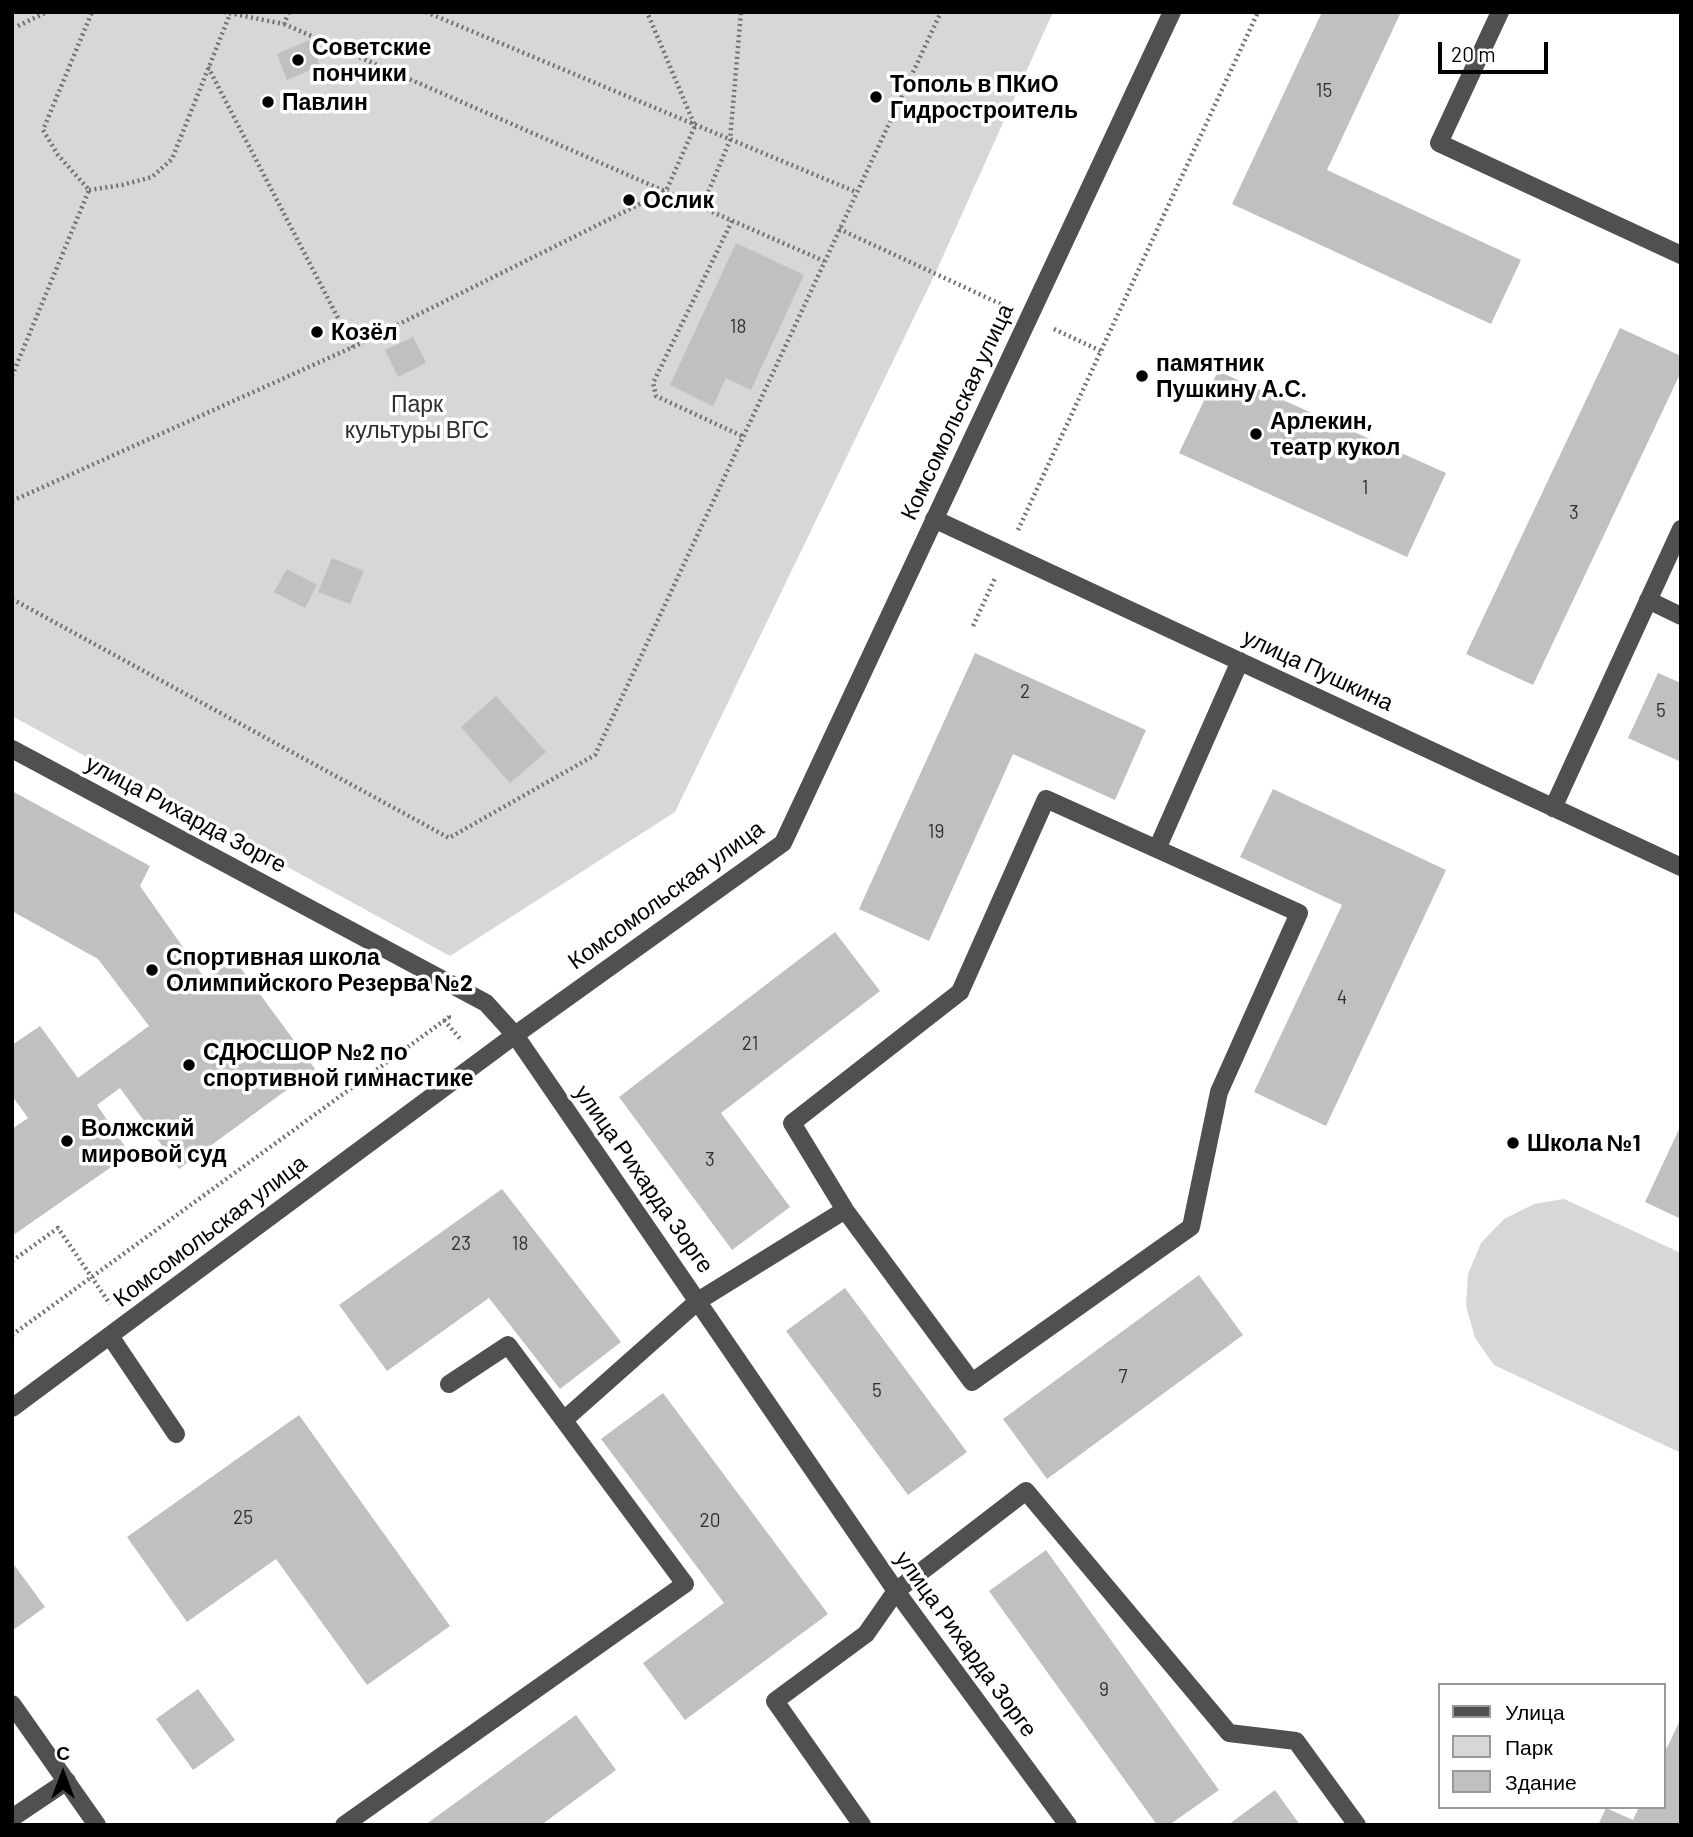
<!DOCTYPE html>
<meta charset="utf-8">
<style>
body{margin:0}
#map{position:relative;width:1693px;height:1837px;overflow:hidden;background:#fff;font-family:Barlow,sans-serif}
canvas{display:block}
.frame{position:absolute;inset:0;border:14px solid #000;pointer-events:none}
.legend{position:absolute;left:1438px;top:1683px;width:228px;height:126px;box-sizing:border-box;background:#fff;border:2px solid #999;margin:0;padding:9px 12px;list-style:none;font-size:21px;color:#000}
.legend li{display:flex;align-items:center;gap:14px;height:35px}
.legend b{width:35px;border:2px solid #999}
.north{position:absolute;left:28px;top:1739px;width:70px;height:70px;-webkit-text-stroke:5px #fff;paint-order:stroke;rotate:0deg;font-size:19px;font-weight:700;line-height:28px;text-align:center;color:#000}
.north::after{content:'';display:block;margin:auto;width:24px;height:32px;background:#000;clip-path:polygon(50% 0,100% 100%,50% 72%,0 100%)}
.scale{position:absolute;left:1438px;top:42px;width:110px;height:32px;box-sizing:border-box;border:4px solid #000;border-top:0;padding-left:9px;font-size:21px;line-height:24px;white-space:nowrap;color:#000;-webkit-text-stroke:5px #fff;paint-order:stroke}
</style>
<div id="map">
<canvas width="1693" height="1837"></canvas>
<div class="frame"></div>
<ul class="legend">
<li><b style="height:9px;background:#505050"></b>Улица</li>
<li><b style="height:19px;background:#d7d7d7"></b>Парк</li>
<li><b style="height:19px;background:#c0c0c0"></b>Здание</li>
</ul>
<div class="north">С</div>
<div class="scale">20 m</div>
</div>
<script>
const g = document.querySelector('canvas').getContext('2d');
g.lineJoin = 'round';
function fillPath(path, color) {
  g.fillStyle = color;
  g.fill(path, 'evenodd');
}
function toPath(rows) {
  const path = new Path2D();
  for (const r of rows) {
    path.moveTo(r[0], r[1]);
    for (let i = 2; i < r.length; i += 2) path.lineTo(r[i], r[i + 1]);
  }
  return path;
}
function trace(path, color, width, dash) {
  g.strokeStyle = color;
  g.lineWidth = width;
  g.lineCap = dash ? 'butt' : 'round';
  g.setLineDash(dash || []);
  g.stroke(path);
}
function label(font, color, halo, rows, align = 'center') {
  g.font = font + ' Barlow,sans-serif';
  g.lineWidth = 7;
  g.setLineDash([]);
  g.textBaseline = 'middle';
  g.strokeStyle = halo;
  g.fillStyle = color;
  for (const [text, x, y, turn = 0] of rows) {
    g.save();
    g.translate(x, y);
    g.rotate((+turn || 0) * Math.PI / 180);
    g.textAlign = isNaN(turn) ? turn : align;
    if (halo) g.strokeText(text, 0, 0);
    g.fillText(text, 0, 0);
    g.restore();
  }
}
const green = toPath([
 [12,12,1053,12,935,274,675,812,450,956,12,716],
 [1564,1199,1681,1253,1681,1453,1494,1365,1475,1338,1466,1306,1468,1274,1481,1243,1504,1219,1534,1204]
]);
const building = toPath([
 [1322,12,1401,12,1327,170,1521,260,1491,324,1232,204],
 [309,40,320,66,287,80,277,54],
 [736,243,804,275,751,390,726,378,713,406,670,385],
 [1620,328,1681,356,1681,372,1533,685,1466,654],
 [413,337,426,363,398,377,385,350],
 [1218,371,1446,473,1407,557,1179,453],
 [332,558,364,571,350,604,318,592],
 [287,569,317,585,305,608,274,592],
 [975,653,1146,730,1115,800,1013,754,929,941,859,909],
 [1658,673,1681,683,1681,762,1628,738],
 [496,696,546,752,510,783,461,727],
 [1273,789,1446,870,1326,1126,1254,1092,1342,905,1240,857],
 [12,791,150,866,140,886,206,980,234,959,315,1069,179,1169,120,1088,97,1105,130,1154,12,1236,12,1129,28,1118,12,1096,12,1045,40,1026,78,1078,149,1026,98,959,12,911],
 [835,932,880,991,721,1113,790,1207,732,1250,619,1097],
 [1681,1125,1681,1219,1645,1202],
 [502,1189,621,1342,560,1389,489,1298,387,1371,339,1305],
 [1199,1275,1243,1335,1047,1479,1003,1419],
 [845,1288,967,1452,908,1495,786,1331],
 [663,1393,828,1614,685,1720,643,1663,724,1603,601,1439],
 [299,1415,450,1626,367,1685,276,1559,187,1622,127,1537],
 [1046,1550,1219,1790,1169,1825,1157,1825,989,1591],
 [12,1562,45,1607,12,1631],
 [198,1689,235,1740,193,1770,156,1719],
 [576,1715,616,1770,541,1825,425,1825],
 [1681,1718,1681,1825,1598,1825,1606,1808,1633,1820,1639,1807,1663,1807,1663,1756],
 [1275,1790,1300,1825,1228,1825]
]);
const path = toPath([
 [224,12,284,24,289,12],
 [426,12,856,192],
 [284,24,824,261],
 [18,26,47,12],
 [208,67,353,347],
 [89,190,122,185,152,177,172,159,230,14],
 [702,207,730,140,741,12],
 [732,221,653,383,656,396,744,437],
 [839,229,1005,306],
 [1054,329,1101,351],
 [12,376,89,190,58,155,43,130,92,12],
 [12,501,353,347,666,191,695,126,647,12],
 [1018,530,1258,12],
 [12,599,449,838,595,755,941,12],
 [973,626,996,576],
 [444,1020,462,1041],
 [12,1261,58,1228,110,1304],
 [12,1335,449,1017,447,1016]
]);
const minor = toPath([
 [1500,12,1439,143,1681,255],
 [934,519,1681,867],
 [1648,600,1681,616],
 [12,749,486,1003,515,1035,896,1591,1068,1825],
 [1046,799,1299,913,1219,1092,1191,1227,972,1382,845,1210,792,1123,960,992,1046,799],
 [1553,808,1681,529],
 [1157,849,1240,661],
 [110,1336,176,1434],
 [12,1408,515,1035,783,843,1172,12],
 [564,1420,698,1301,845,1210],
 [12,1704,97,1825],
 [12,1818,67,1781],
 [344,1825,685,1584,508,1345,449,1384],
 [862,1825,775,1701,866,1634,896,1591,1026,1491,1229,1733,1296,1741,1357,1825]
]);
const markers = [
 [298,60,7,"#000"],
 [876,97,7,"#000"],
 [268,102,7,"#000"],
 [629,200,7,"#000"],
 [317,332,7,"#000"],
 [1142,376,7,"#000"],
 [1256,434,7,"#000"],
 [152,970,7,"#000"],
 [189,1065,7,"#000"],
 [67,1141,7,"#000"],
 [1513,1143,7,"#000"]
];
const numberNames = [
 ["15",1324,91],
 ["18",738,327],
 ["1",1365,488],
 ["3",1574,513],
 ["2",1025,692],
 ["5",1661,711],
 ["19",936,832],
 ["4",1342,998],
 ["21",750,1044],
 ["3",710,1160],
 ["23",461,1244],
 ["18",520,1244],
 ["7",1123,1377],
 ["5",877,1391],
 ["25",243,1518],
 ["20",710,1521],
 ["9",1104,1690]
];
const poiNames = [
 ["Советские",312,47],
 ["пончики",312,73],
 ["Тополь в ПКиО",890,84],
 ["Гидростроитель",890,110],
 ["Павлин",282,102],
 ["Ослик",643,200],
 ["Козёл",331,332],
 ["памятник",1156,363],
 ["Пушкину А.С.",1156,389],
 ["Арлекин,",1270,421],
 ["театр кукол",1270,447],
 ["Спортивная школа",166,957],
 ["Олимпийского Резерва №2",166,983],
 ["СДЮСШОР №2 по",203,1052],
 ["спортивной гимнастике",203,1078],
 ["Волжский",81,1128],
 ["мировой суд",81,1154],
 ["Школа №1",1527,1143]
];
const parkNames = [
 ["Парк",417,404],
 ["культуры ВГС",417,430]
];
const streetNames = [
 ["Комсомольская улица",957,412,-65],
 ["улица Пушкина",1318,670,25],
 ["улица Рихарда Зорге",186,814,28],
 ["Комсомольская улица",666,895,-36],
 ["улица Рихарда Зорге",644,1179,55],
 ["Комсомольская улица",210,1231,-37],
 ["улица Рихарда Зорге",966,1644,54]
];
fillPath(green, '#d7d7d7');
fillPath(building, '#c0c0c0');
trace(path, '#727272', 4.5, [2, 3.5]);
trace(minor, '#505050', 18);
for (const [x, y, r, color] of markers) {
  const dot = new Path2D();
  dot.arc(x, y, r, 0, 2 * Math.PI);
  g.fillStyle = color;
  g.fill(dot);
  trace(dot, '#fff', 2.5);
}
label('19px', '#303030', null, numberNames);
label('bold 23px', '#000', '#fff', poiNames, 'left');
label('23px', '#2e2e2e', '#fff', parkNames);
label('23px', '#000', '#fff', streetNames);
</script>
